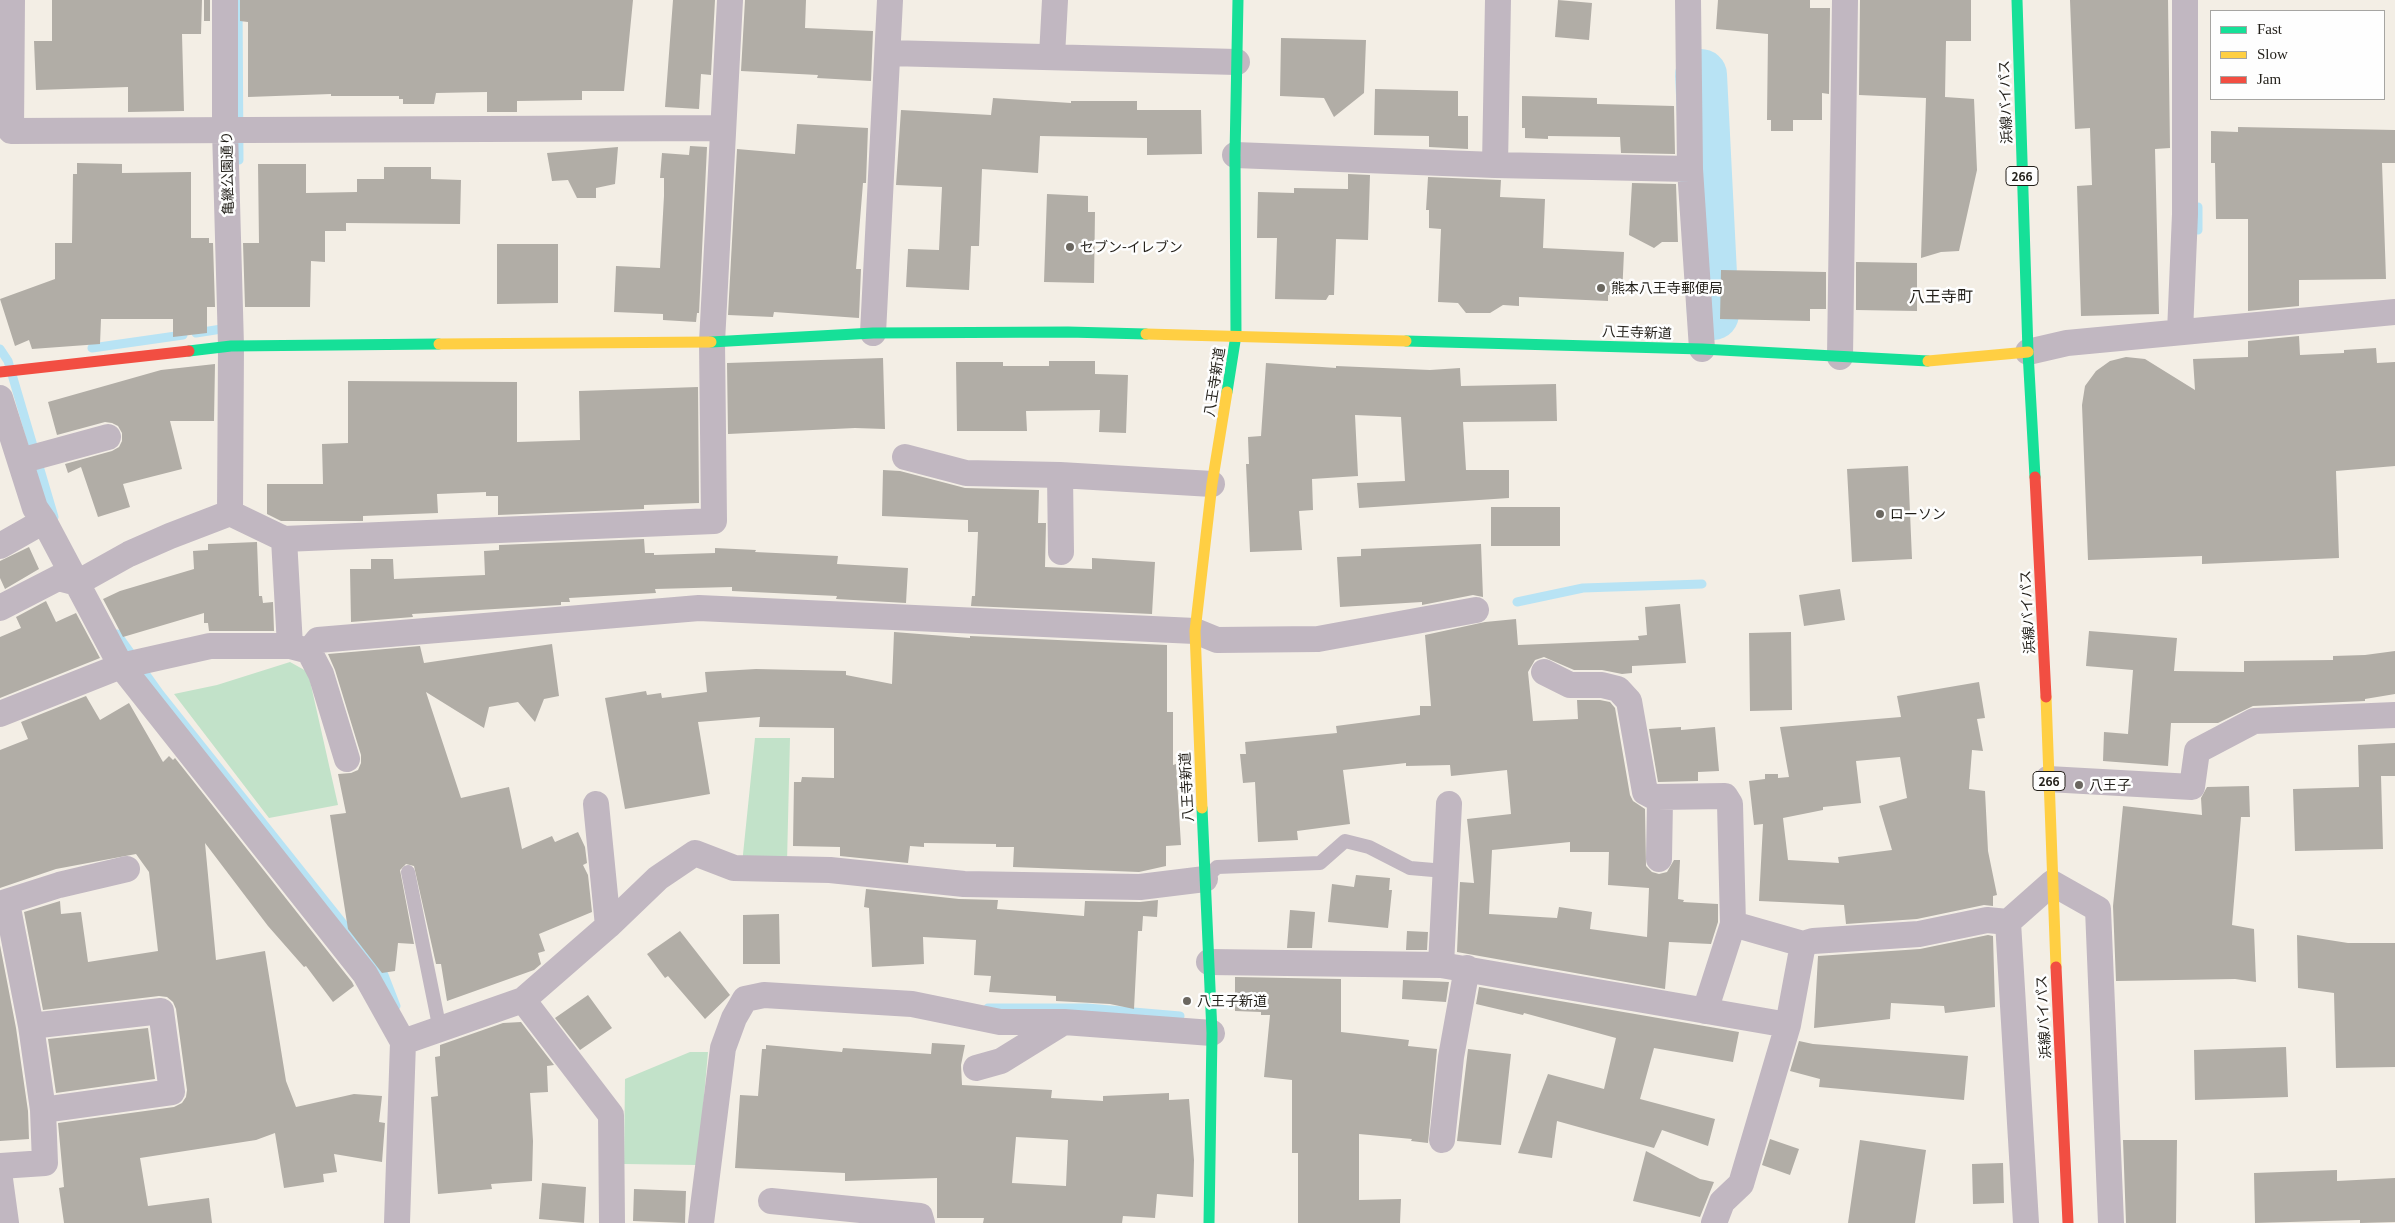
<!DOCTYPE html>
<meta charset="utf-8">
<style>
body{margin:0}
#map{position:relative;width:2395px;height:1223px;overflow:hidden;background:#f3eee5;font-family:Georgia,serif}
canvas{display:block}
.legend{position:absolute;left:2210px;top:10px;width:175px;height:90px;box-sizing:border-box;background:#fefefe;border:1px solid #a6a5a2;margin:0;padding:6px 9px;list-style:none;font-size:15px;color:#221f19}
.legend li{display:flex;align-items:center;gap:10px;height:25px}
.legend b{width:25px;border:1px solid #a6a5a2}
</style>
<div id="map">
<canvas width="2395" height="1223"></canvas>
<ul class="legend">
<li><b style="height:6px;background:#16e098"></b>Fast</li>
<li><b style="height:6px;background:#ffcf43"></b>Slow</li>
<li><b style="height:6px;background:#f24e42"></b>Jam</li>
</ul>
</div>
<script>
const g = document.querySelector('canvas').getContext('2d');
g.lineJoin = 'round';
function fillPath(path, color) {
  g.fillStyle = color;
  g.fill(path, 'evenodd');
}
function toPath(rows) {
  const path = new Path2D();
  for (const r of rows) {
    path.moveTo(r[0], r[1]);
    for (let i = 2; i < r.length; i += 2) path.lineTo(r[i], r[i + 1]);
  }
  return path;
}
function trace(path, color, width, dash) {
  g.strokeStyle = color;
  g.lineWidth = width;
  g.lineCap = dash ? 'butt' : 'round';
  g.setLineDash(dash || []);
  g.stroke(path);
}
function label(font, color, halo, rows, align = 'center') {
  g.font = font + ' Georgia,"Noto Sans JP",serif';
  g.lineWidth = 5;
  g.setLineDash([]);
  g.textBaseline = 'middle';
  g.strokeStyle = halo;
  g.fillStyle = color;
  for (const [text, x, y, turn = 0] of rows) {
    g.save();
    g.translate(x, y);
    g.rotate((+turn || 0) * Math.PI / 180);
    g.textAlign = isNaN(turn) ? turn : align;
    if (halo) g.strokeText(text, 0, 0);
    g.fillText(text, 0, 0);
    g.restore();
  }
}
const green = toPath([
 [290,662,308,672,338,805,269,818,174,694,217,685],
 [755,738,790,738,787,862,742,864],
 [690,1052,708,1052,698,1165,624,1164,625,1079]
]);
const stream = toPath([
 [238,0,239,160],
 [2198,207,2198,230],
 [196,333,228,328],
 [92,348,183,335],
 [0,349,8,361,54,517],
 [1517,602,1583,588,1702,584],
 [117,634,160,694,384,975,396,1006],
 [988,1008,1087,1008,1180,1016]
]);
const river = toPath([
 [1701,75,1713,314]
]);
const building = toPath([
 [52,0,202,0,201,34,182,34,184,111,128,112,128,87,36,90,34,41,52,41],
 [204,0,210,0,210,21,204,21],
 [240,0,633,0,624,91,582,91,582,100,517,101,517,112,487,112,487,92,436,93,434,104,403,104,403,99,399,99,399,96,331,96,331,94,248,97,248,22,240,21],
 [673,0,715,0,711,75,701,74,699,109,665,107],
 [745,0,806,0,805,28,873,31,871,81,817,78,818,75,741,71],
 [1558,0,1592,3,1589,40,1555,37],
 [1718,0,1810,0,1810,8,1830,8,1829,94,1822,93,1822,120,1793,120,1793,131,1771,131,1771,120,1767,120,1768,34,1716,29],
 [1860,0,1971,0,1971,41,1946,41,1945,97,1974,99,1977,170,1959,251,1941,252,1921,258,1926,98,1859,95],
 [2070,0,2168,0,2170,148,2155,149,2159,314,2081,316,2077,186,2092,185,2090,128,2075,129],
 [1281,38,1366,40,1364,93,1334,117,1324,98,1280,96],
 [1375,89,1458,91,1458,116,1468,116,1468,149,1429,147,1429,136,1374,135],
 [1522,96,1597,98,1597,104,1674,106,1675,154,1621,153,1620,137,1548,136,1548,139,1525,138,1525,128,1522,128],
 [993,98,1071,103,1071,101,1137,101,1137,110,1201,110,1202,154,1147,155,1147,138,1040,136,1038,173,982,169,979,246,971,246,969,290,906,287,908,249,939,250,942,187,896,185,901,110,991,115],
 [797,124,868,128,866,183,863,183,856,269,861,269,859,318,774,312,773,317,728,315,737,149,795,154],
 [2238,127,2395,130,2395,163,2382,163,2386,279,2299,280,2299,306,2248,311,2248,219,2216,219,2215,163,2211,163,2211,131,2238,132],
 [690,146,707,147,699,313,697,313,696,322,663,320,663,314,614,312,616,266,660,268,664,196,664,178,660,178,662,153,689,155],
 [618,147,615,184,596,188,596,198,577,198,568,180,552,181,547,153],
 [77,163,122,164,122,173,191,172,191,238,209,238,209,243,213,243,215,307,207,307,207,333,173,337,173,319,101,319,100,344,32,349,29,340,15,346,0,299,55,279,55,243,72,243,73,174,77,174],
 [258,164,306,164,306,193,357,192,357,179,384,179,384,167,431,167,431,179,461,180,460,224,346,223,346,231,325,231,325,262,311,261,310,307,245,307,243,243,259,243],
 [1348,174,1370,175,1368,240,1336,239,1334,295,1329,295,1326,300,1275,299,1277,238,1257,238,1258,192,1294,193,1294,188,1348,189],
 [1428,177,1501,180,1500,197,1545,199,1543,248,1624,252,1622,296,1608,295,1608,301,1519,297,1519,306,1503,305,1490,313,1466,313,1458,303,1438,302,1441,229,1429,228,1429,210,1426,210],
 [1632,183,1676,184,1678,242,1662,242,1654,248,1629,235],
 [1047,194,1088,196,1088,212,1095,212,1094,283,1044,282],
 [497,244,558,244,558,303,497,304],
 [1856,262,1917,263,1917,311,1856,310],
 [1721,270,1826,272,1826,309,1810,309,1810,321,1720,319],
 [2299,336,2300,355,2344,353,2344,350,2376,348,2377,363,2395,362,2395,466,2336,471,2339,558,2202,564,2202,556,2088,560,2082,405,2085,386,2096,371,2110,361,2126,357,2145,359,2195,390,2193,359,2248,357,2248,341],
 [883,358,885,429,855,428,728,434,727,363],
 [1049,361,1095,361,1095,374,1128,375,1126,433,1099,432,1100,410,1026,411,1027,431,957,431,956,362,1003,362,1003,366,1049,366],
 [1266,363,1336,368,1336,366,1430,370,1460,368,1461,386,1556,384,1557,421,1463,422,1466,470,1509,470,1509,498,1359,508,1357,483,1405,481,1401,417,1355,415,1358,476,1312,479,1313,510,1299,511,1302,550,1250,552,1246,464,1249,464,1248,437,1261,436],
 [215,364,214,421,170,421,182,469,123,484,130,507,98,517,81,467,68,473,65,464,112,451,119,447,122,441,122,433,118,426,112,423,105,422,57,435,48,402,161,370],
 [348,381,517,382,517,442,580,440,579,391,698,387,699,503,644,505,644,509,498,515,498,496,486,496,486,492,437,494,438,513,363,516,363,521,281,521,267,514,267,484,323,484,322,444,348,443],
 [1908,466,1912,559,1852,562,1847,469],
 [883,470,900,471,965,488,1039,490,1038,523,1046,523,1045,567,1092,569,1092,558,1155,562,1152,614,971,606,972,596,975,596,978,532,968,532,968,520,882,516],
 [1491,507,1560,507,1560,546,1491,546],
 [644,539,645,553,654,553,654,555,715,553,715,548,756,550,755,552,838,556,837,564,908,568,906,603,836,599,837,596,732,591,732,587,655,589,656,593,569,598,570,602,561,602,561,605,412,614,413,617,351,622,350,569,371,569,371,559,393,559,394,579,485,575,484,551,499,550,499,545],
 [257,542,259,596,262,596,263,603,273,602,274,631,209,631,208,623,204,623,204,613,123,637,103,599,120,591,194,569,193,551,208,550,208,544],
 [1481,544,1483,597,1473,595,1422,605,1422,602,1340,607,1337,557,1361,556,1361,549],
 [29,547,39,569,5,589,0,578,0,561],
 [1840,589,1845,620,1804,626,1799,595],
 [46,601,56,622,76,613,100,658,0,698,0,637,21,628,16,617],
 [1680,604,1686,663,1632,666,1632,673,1622,674,1602,670,1574,670,1544,657,1535,660,1528,672,1533,721,1578,719,1577,700,1600,700,1610,702,1615,708,1630,795,1633,801,1645,809,1646,866,1652,872,1659,874,1667,872,1674,860,1680,860,1678,899,1684,900,1683,902,1718,904,1718,922,1711,944,1669,942,1665,989,1457,952,1460,882,1474,883,1467,819,1511,814,1507,770,1451,776,1450,765,1406,766,1406,763,1343,770,1350,824,1297,831,1298,840,1258,842,1255,782,1243,783,1240,754,1246,754,1245,742,1337,733,1336,726,1420,715,1420,706,1431,706,1425,635,1485,622,1516,619,1518,645,1639,640,1638,636,1647,635,1645,607],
 [1570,842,1570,852,1609,852,1608,885,1649,888,1647,937,1590,929,1592,912,1559,907,1557,918,1489,914,1492,850],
 [2089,631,2177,638,2174,671,2244,672,2244,661,2333,660,2333,656,2365,655,2395,651,2395,694,2365,699,2365,701,2253,706,2218,723,2171,723,2168,766,2103,761,2104,732,2128,734,2133,670,2086,666],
 [894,632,970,638,970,636,1167,645,1167,712,1173,712,1173,765,1176,764,1181,845,1166,846,1166,866,1139,872,1013,867,1014,847,996,847,996,844,924,843,924,847,910,846,908,863,840,856,840,847,793,846,794,782,801,782,802,777,834,778,834,728,759,727,760,717,698,722,710,794,625,809,605,698,646,691,647,695,661,693,662,698,707,692,705,672,756,669,846,671,846,675,892,684],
 [1791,632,1792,710,1750,711,1749,633],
 [552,644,559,696,544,699,535,722,518,702,489,707,484,728,426,692,461,798,509,787,522,849,552,836,555,842,578,832,585,847,587,863,583,865,588,875,592,912,539,934,545,951,538,953,541,964,534,970,447,1001,441,964,436,964,414,866,406,864,400,870,414,944,398,943,395,971,382,973,348,929,330,815,346,813,338,774,351,773,358,770,361,763,361,755,335,670,328,654,420,646,424,663],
 [1979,682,1985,718,1977,719,1983,751,1972,750,1969,789,1985,791,1988,851,1997,895,1993,896,1993,906,1984,905,1917,919,1846,924,1844,905,1759,901,1763,824,1754,825,1749,781,1765,779,1765,774,1778,774,1778,778,1789,777,1780,727,1901,717,1897,696],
 [1900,757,1907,798,1879,806,1892,850,1838,857,1839,863,1788,860,1783,818,1823,810,1823,807,1861,803,1856,761],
 [86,696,100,720,129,703,163,762,169,756,173,760,175,758,352,982,354,986,333,1002,306,966,304,967,268,926,205,843,216,960,265,951,286,1081,296,1107,354,1094,382,1096,379,1122,385,1123,382,1162,334,1154,337,1172,323,1174,324,1182,284,1188,275,1133,256,1140,140,1158,148,1206,209,1198,212,1223,64,1223,59,1188,64,1187,58,1123,174,1107,182,1103,186,1097,187,1090,176,1009,173,1002,167,997,159,996,43,1010,24,912,60,901,61,914,81,912,88,962,158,951,149,872,136,854,56,869,0,888,0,750,28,739,21,722],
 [1681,727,1681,730,1715,727,1719,771,1698,772,1698,781,1658,782,1649,729],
 [2395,743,2395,776,2381,776,2383,849,2295,851,2293,789,2359,787,2358,745],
 [2249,786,2250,817,2241,817,2232,925,2254,929,2256,982,2235,979,2116,981,2113,906,2123,806,2202,815,2201,798,2207,787],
 [1356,875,1390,878,1389,890,1392,890,1388,928,1328,922,1332,884,1354,887],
 [866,889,959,899,998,900,997,909,1084,916,1085,901,1140,902,1158,900,1157,917,1143,916,1142,931,1138,931,1134,1009,1110,1004,1056,1001,1056,996,989,992,991,976,974,975,976,940,923,937,924,964,872,967,869,908,864,907],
 [1290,910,1315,912,1312,948,1287,948],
 [779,914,780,964,743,964,743,915],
 [680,931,730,995,705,1019,668,976,665,978,647,954],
 [1407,931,1428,932,1427,950,1406,950],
 [1988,935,1993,936,1995,1007,1945,1013,1944,1006,1891,1003,1890,1019,1814,1028,1818,956,1920,949],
 [2297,935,2348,943,2395,943,2395,1067,2336,1068,2334,993,2298,988],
 [0,945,16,1028,28,1111,29,1139,0,1141],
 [1235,977,1341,979,1341,1032,1409,1040,1408,1046,1437,1049,1428,1143,1411,1141,1412,1139,1359,1134,1359,1200,1401,1199,1400,1223,1298,1223,1298,1153,1292,1153,1292,1080,1264,1077,1270,1015,1261,1015,1261,1012,1235,1011],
 [1403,980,1449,982,1446,1002,1402,999],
 [1479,987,1739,1032,1733,1062,1654,1048,1640,1099,1715,1119,1708,1146,1662,1130,1654,1148,1557,1121,1552,1158,1518,1153,1548,1074,1604,1089,1616,1038,1524,1013,1523,1015,1476,1004],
 [588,995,612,1028,580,1050,555,1018],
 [521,1022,554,1065,547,1066,548,1092,530,1093,533,1141,532,1181,491,1184,492,1189,438,1194,431,1097,438,1096,435,1057,440,1056,440,1045,503,1023],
 [148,1028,155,1079,56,1093,48,1039],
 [1799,1041,1813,1044,1968,1056,1964,1100,1819,1087,1820,1079,1790,1071],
 [932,1043,965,1045,961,1065,962,1085,1052,1090,1051,1098,1103,1101,1103,1096,1169,1093,1169,1100,1189,1099,1194,1160,1193,1197,1157,1194,1155,1218,1123,1216,1122,1223,983,1223,984,1218,937,1218,937,1178,845,1181,845,1173,735,1168,740,1095,758,1096,762,1049,766,1049,766,1045,842,1052,843,1048,931,1054],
 [1016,1137,1068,1140,1066,1186,1012,1183],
 [2286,1047,2288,1097,2195,1100,2194,1050],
 [1468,1049,1511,1054,1501,1145,1457,1141],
 [1770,1139,1799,1149,1790,1175,1762,1165],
 [1860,1140,1926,1150,1915,1223,1848,1223],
 [2123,1140,2177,1140,2176,1223,2126,1223],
 [1646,1151,1700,1179,1714,1182,1700,1217,1633,1201],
 [2003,1163,2004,1203,1973,1204,1972,1164],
 [2337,1170,2337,1181,2395,1178,2395,1222,2360,1223,2360,1220,2255,1223,2254,1173],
 [542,1183,586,1187,584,1223,539,1219],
 [634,1189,686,1191,685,1223,633,1221]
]);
const lane = toPath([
 [408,872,440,1030],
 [1205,879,1217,867,1320,863,1345,841,1369,847,1410,868,1445,871]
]);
const street = toPath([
 [12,0,11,131,722,128],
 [1688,0,1690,169,1702,349],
 [888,53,1237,62],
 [1052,56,1055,0],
 [1235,155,1495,165,1690,169],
 [1495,165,1498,0],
 [2180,332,2185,214,2185,0],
 [873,333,890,0],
 [2028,352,2067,343,2395,312],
 [1840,357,1845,0],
 [0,398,35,508,44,521,121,666,365,974,403,1042,397,1223],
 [905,457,966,473,1060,475,1061,552],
 [20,461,108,437],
 [1060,475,1212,484],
 [230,513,284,539],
 [0,546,44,521],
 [0,608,58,578,77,583,129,554,170,536,230,513,231,346,225,130,225,0],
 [309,651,318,640,699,608,1195,631,1217,640,1318,639,1476,610],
 [1544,672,1570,685,1602,685,1618,689,1629,701,1645,792,1660,800,1659,859],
 [0,714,121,666,210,646,290,646],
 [347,759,321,674,309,651,290,646,284,539,714,521,712,342,730,0],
 [2048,779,2192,787,2197,751,2254,721,2395,715],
 [1657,797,1725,796,1730,804,1733,924,1705,1011],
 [596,804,608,926],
 [7,903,31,1026,43,1110],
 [0,904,59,885,127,869],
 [2008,922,2026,1223],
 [1733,924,1803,944],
 [1209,962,1441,965,1788,1025],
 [1441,965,1449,804],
 [523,1000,611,1115,612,1223],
 [403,1042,523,1000,608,926,658,878,695,853,734,868,830,870,964,884,1140,887,1205,879],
 [976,1068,1001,1061,1064,1022],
 [1442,1140,1451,1057,1467,968],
 [0,1166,45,1163,43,1110,172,1092,161,1011,31,1026],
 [0,1179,6,1223],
 [771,1201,920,1216,922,1223],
 [701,1223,723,1048,734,1018,745,999,764,995,912,1004,1000,1022,1064,1022,1212,1033],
 [1714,1223,1722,1202,1741,1184,1788,1025,1803,944,1813,941,1919,934,1987,920,2008,922,2052,883,2098,909,2111,1223]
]);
const fast = toPath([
 [2017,0,2028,352,2035,477],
 [1406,341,1702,349,1928,361],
 [711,342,873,333,1068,332,1146,334],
 [189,351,231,346,439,344],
 [1227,392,1236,335,1235,155,1238,0],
 [1202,808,1212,1033,1209,1223]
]);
const slow = toPath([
 [1146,334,1406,341],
 [439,344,711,342],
 [1928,361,2028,352],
 [2046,697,2056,967],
 [1202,808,1195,631,1212,484,1227,392]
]);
const jam = toPath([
 [0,372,189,351],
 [2035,477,2046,697],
 [2056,967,2068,1223]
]);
const markers = [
 [1070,247,5,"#6b6760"],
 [1601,288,5,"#6b6760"],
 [1880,514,5,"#6b6760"],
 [2079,785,5,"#6b6760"],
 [1187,1001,5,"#6b6760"]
];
const shields = [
 [2022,176,32],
 [2049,781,32]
];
const shieldNames = [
 ["266",2022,176],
 ["266",2049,781]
];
const streetNames = [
 ["浜線バイパス",2005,102,-92],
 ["亀継公園通り",227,173,-91],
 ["八王寺新道",1637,332,2],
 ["八王寺新道",1214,382,-81],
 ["浜線バイパス",2027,612,-93],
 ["八王寺新道",1186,787,-93],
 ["浜線バイパス",2043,1017,-93]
];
const poiNames = [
 ["セブン-イレブン",1080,247],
 ["熊本八王寺郵便局",1611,288],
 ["ローソン",1890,514],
 ["八王子",2089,785],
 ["八王子新道",1197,1001]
];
const quarterNames = [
 ["八王寺町",1941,296]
];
fillPath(green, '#c2e2c9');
trace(stream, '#b8e3f4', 9);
trace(river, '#b8e3f4', 52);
fillPath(building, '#b1ada6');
trace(lane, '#c1b7c1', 14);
trace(street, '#c1b7c1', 26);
trace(fast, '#16e098', 11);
trace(slow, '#ffcf43', 11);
trace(jam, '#f24e42', 11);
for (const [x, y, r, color] of markers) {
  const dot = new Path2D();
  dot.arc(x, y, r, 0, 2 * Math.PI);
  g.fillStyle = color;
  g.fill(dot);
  trace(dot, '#fefefe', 2);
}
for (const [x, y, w] of shields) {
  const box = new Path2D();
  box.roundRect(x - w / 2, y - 9.5, w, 19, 4);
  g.fillStyle = '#fefefe';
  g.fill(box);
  trace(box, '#221f19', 1);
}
label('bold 12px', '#221f19', null, shieldNames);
label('14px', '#221f19', '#fefefe', streetNames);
label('14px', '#221f19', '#fefefe', poiNames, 'left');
label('16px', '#221f19', '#fefefe', quarterNames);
</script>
